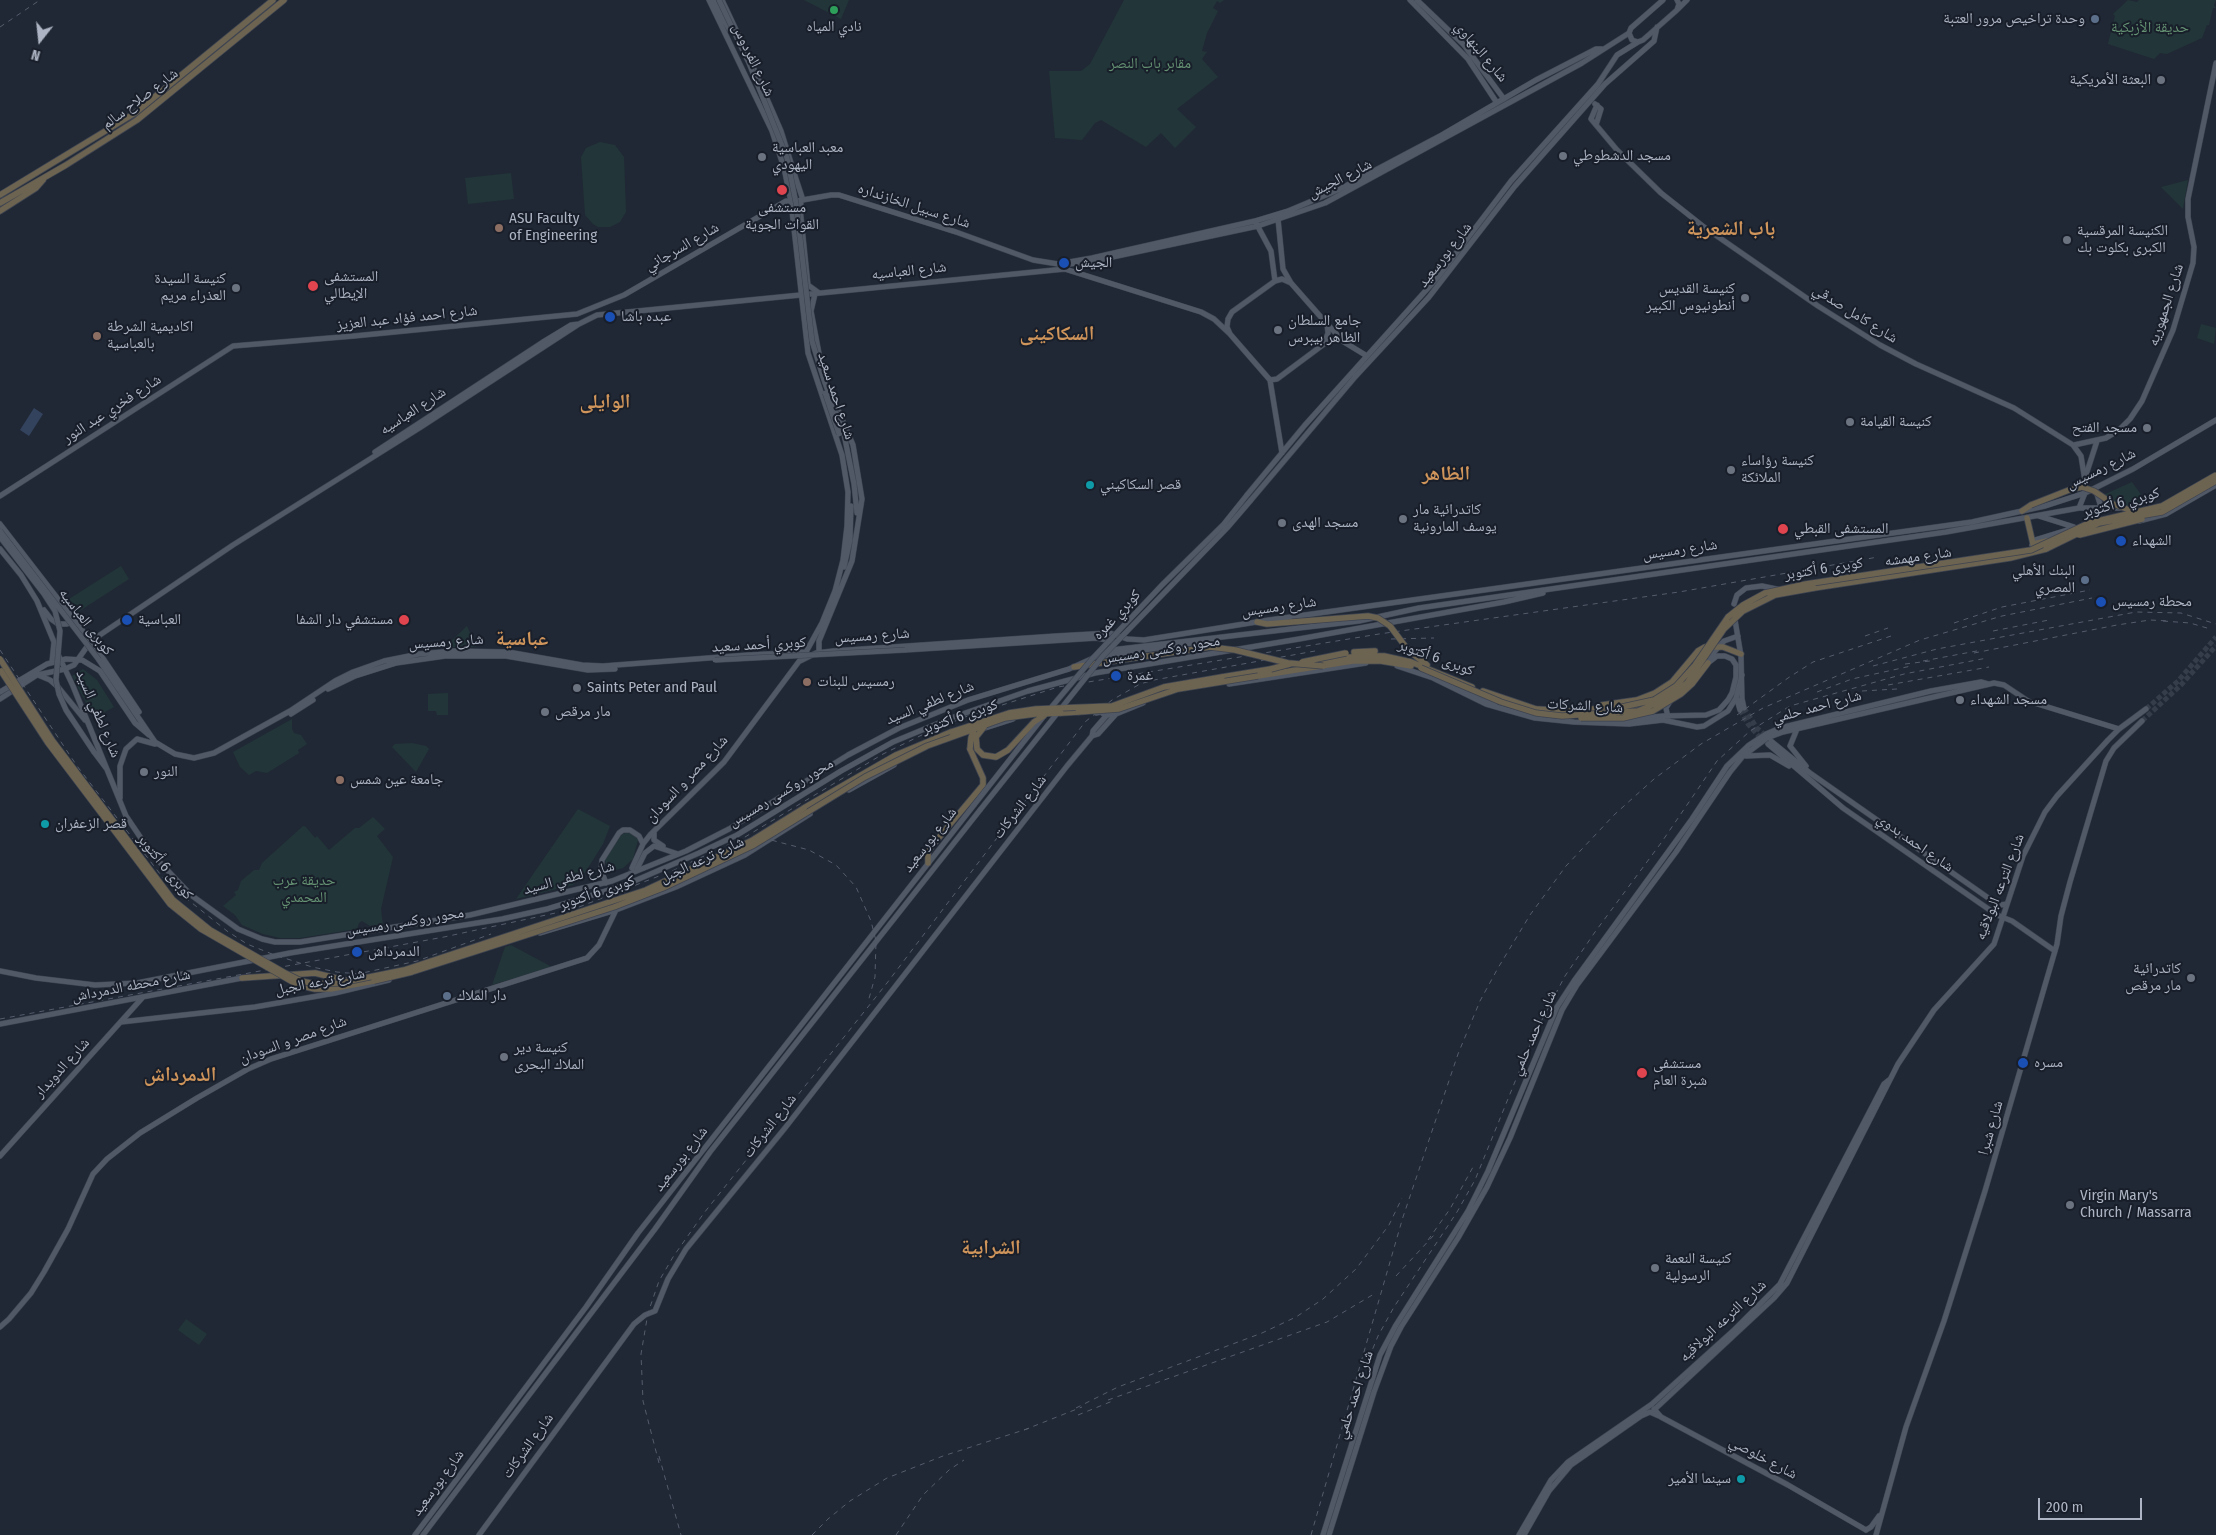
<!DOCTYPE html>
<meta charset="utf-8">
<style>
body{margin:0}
#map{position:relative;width:2216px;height:1535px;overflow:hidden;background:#202835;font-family:"Fira Sans Condensed",sans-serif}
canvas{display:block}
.north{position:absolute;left:15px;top:15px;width:50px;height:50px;-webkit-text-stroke:4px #191f2a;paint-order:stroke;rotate:196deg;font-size:14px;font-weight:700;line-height:20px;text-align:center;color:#adb4c3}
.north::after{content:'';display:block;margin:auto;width:18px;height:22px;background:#adb4c3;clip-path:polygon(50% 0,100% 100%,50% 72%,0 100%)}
.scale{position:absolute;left:2038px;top:1498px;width:104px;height:22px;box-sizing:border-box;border:2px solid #adb4c3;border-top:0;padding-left:6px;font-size:15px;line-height:18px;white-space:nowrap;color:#adb4c3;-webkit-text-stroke:4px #191f2a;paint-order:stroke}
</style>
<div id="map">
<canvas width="2216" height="1535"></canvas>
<div class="north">N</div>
<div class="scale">200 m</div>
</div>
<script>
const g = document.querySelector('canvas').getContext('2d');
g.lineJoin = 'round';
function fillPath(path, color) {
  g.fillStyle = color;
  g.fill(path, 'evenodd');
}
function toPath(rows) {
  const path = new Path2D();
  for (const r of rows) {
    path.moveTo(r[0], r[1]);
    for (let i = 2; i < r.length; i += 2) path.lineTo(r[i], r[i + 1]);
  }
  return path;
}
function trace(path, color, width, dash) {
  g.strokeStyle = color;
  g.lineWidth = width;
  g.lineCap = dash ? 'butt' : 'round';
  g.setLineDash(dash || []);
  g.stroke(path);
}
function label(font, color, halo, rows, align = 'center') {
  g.font = font + ' "Fira Sans Condensed","Noto Naskh Arabic",sans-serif';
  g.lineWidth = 4;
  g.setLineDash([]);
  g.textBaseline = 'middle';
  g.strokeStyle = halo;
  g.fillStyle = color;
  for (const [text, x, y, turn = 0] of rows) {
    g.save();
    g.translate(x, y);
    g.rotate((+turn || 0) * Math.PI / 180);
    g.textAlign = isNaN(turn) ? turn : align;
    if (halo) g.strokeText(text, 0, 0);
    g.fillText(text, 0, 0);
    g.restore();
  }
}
const green = toPath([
 [804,0,849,0,841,19],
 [1124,0,1224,0,1220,3,1217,1,1213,8,1218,11,1207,33,1202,51,1207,52,1202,59,1218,77,1177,109,1196,127,1175,148,1161,133,1146,147,1101,120,1095,123,1082,140,1055,138,1049,71,1081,71,1090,64],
 [2128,0,2137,2,2139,0,2216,0,2214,5,2216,8,2213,8,2209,25,2207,25,2202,38,2167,54,2160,53,2154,59,2108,44,2115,16,2113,14],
 [600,142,615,145,624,157,626,212,620,222,610,227,598,227,593,224,585,215,581,157,586,148],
 [511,173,514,199,468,204,465,178],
 [2188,180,2183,209,2161,187],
 [2201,324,2216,328,2214,344,2197,338],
 [2132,482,2145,500,2141,508,2128,507,2113,502,2103,495],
 [121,566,129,579,78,612,69,599],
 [467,626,476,647,445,647],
 [83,669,97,680,114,707,94,718,72,676],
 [448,693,448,715,437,715,436,711,428,711,428,694],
 [292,719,292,729,294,733,301,735,307,744,298,750,299,753,267,773,256,771,249,775,240,767,233,752],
 [412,743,426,746,429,749,416,772,392,747,395,744],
 [578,809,610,826,603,844,586,871,573,885,516,899],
 [373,817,385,829,377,836,393,857,381,909,383,925,370,926,362,921,359,923,357,929,300,938,280,938,263,934,242,925,235,915,223,906,236,895,234,892,238,890,241,881,254,870,259,870,262,863,303,826,306,827,315,838,317,836,329,850,355,828,359,828],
 [629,831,636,836,638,840,633,859,623,868,608,872,605,860,619,836],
 [511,945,552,967,492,985,505,947],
 [186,1319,207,1334,199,1345,178,1330]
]);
const water = toPath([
 [34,408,43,414,29,436,20,430]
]);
const majorTunnel = toPath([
 [1744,708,1757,728,1767,737],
 [2146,709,2178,681,2216,637],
 [1740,710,1748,724,1762,740],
 [2142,721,2181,685,2216,646],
 [620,900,631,871]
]);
const major = toPath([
 [713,0,729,29],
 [722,0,738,34],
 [1410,0,1468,59,1497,103],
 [1417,0,1464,45,1504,99],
 [1663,0,1631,28,1629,33,1632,40,1638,42,1643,40,1677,10,1679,4,1677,0],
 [1678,9,1687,0],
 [754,69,781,131,796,179,802,197,800,208,808,285,819,293],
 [1595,104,1601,109,1596,125],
 [1597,105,1591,119,1617,150,1661,193,1704,227,1818,306,1880,345,1916,364,2014,408,2073,445,2081,456,2085,481,2085,493,2079,508],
 [1278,219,1283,269,1291,283,1327,324,1328,333,1324,344,1277,379,1270,380,1230,334,1227,327,1228,319,1232,312,1275,281,1282,279,1291,283],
 [1256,223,1271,251,1275,281],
 [1069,264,1089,262,1258,226,1325,203,1582,63,1629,33],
 [815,294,811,311,821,364],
 [1327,324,1344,342,1367,356],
 [1270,380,1282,453],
 [844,434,854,484,857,513],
 [2074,445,2106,438,2119,430,2130,419,2142,401,2173,330,2193,263,2194,247,2188,217,2188,199,2216,63],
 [375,452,543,342,571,325,579,324],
 [2085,478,2097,441],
 [2096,491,2101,507],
 [1247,495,1305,425,1438,277,1511,181,1598,84,1617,55,1638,42],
 [0,496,233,346,354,336,577,314,624,295,786,201,791,202,831,195,839,195,956,232,1033,260,1058,264,1092,258,1255,221,1288,211,1338,190,1440,136,1536,80,1596,49,1602,49],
 [1251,500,1355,377,1429,297,1515,186,1605,84,1654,41,1657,27],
 [2039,516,2074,527],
 [2139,521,2166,514,2216,485],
 [0,524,96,648,139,712],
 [2032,545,2035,540,2074,528],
 [0,549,21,575,37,601,54,642,52,662],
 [844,567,850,540,851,506],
 [1734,604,1737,595,1746,588,1762,586,1781,590],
 [44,610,51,619,58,624,67,624,73,622],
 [1735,620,1741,656,1742,699,1744,708],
 [55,648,73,686,126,816,151,853,191,895,238,929,262,939,275,942,300,942,470,915,612,881,686,851,729,829,848,755,899,728,968,700,1069,669,1111,650,1359,621,1419,608,1946,532,2079,508,2120,508],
 [905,650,1097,638,1112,641],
 [819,652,819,641,852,561,862,499,853,445,836,405],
 [1103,656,1212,640],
 [99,660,155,742,175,754,194,758,214,753,290,711,335,681,353,672,384,661,419,654,454,651,508,652,582,665,603,666,748,655,806,652],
 [800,661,816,653,833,651,1056,636,1110,633,1127,639,1144,640,1269,620,1972,522,2045,506,2085,493,2133,469,2216,420],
 [1706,661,1724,641,1738,636],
 [1397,666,1433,678,1486,704,1535,718,1574,722,1629,724,1663,720,1697,727,1704,726,1728,711,1736,698,1742,675],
 [38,675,50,680,58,687,85,720],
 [1229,684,1366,663],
 [1460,688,1495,704],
 [328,689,355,676,396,663,445,656,506,656,588,670,615,669],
 [0,692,47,664,66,659,82,660,100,671,135,723,149,735],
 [0,699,37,675,65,669,74,665,91,641,233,545,421,427,579,324,597,315,1065,269,1201,312,1214,319,1230,334],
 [1737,699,1740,710],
 [1096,713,1101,712,1106,716],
 [291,714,313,700],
 [1668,718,1666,708,1671,700],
 [1619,720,1663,716,1706,715,1719,710,1728,700,1732,693,1736,677,1736,665,1732,659,1725,656,1717,656,1708,663],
 [985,728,1013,719],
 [1797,729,1790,746,1806,766],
 [1092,736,1093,731,1106,716,1117,711],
 [1771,741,1810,773,1994,902,2000,905,2007,904],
 [1768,744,1843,808,1997,915,2012,921,2055,951],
 [94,752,106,768],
 [1746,756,1770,755,1789,766],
 [849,790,894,765],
 [120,798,120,766,126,749,137,739,155,744],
 [654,832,654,840,663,846],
 [632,868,643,844,650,835,724,762,806,652,822,623,835,591,843,560,847,526,848,492,842,455,808,353,791,202,784,168,772,131,709,0],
 [637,869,645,853,654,846,678,854],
 [606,883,601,870,602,860,619,833,623,830,630,830,639,836,643,844],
 [540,933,616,910,676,887,745,855,810,814],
 [0,971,36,978,95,985,137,983,290,953,502,919,547,909,625,885,699,853,737,835,841,771,893,742,951,718,1028,691,1095,673,1299,639,1504,602,1543,593],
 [121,1022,255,1007,335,993,389,980],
 [0,1024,242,978],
 [0,1156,143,997],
 [0,1327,9,1319,31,1293,44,1272,68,1229,93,1174,107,1159,140,1133,197,1098,248,1069,271,1059,587,958,599,945,616,910],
 [1654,1409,1661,1417,1788,1485,1866,1530],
 [1655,1409,1774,1298,1787,1283,1898,1064,1934,1010,1994,944,2023,856,2045,812,2057,796,2108,740,2119,729,2146,709],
 [1866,1530,1871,1527,1879,1516],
 [415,1535,586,1307,638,1233,974,805],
 [423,1535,655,1229,710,1152,980,810],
 [479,1535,634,1324,645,1315,655,1311,668,1279,686,1249,785,1128,1067,766,1092,736,1098,734,1116,714,1143,703],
 [1323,1535,1380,1355,1396,1325,1468,1211,1488,1171,1557,1007,1574,981,1692,819,1727,766,1749,745,1766,734,1780,728,1931,691,1981,682,1988,684],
 [1329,1535,1374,1392,1391,1346,1401,1327,1458,1238,1487,1187,1510,1138,1562,1010,1577,985,1676,852,1730,772,1743,756,1767,738,1783,732,1994,683,2004,685,2028,701,2119,729],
 [1519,1535,1551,1480,1568,1462,1652,1404,1734,1330,1780,1284,1884,1084,1889,1080],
 [1524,1535,1549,1491,1571,1465,1641,1416,1650,1412,1659,1416],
 [1876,1535,1906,1427,1944,1321,1985,1191,2057,944,2061,916,2070,882,2106,761,2114,748,2142,721]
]);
const highway = toPath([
 [0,195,135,113,273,0],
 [0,203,66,165,137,120,284,0],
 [0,211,36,188,43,180],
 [2022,511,2031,505],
 [2027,518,2033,544,2047,541],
 [1814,588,2010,558,2046,549],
 [1257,622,1267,624,1292,622],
 [1408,650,1427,665],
 [1354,652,1375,651],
 [1320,661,1359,656,1384,656,1411,662,1472,687],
 [1074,667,1127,659],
 [1258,676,1353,661,1381,661,1411,666],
 [1222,677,1271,669],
 [1483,691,1536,709,1583,712],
 [1602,705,1637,700,1655,693,1672,682,1698,651,1705,647,1723,647,1741,654],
 [1579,710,1622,707],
 [1622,710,1650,704],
 [1061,713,1078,712],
 [804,808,896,755,951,732],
 [928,863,928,853,931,847,983,785,983,778,970,749],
 [242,978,315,973,348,981],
 [298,985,315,989,331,989,374,981]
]);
const rail = toPath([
 [0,27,40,0],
 [2163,621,2190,623,2207,628],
 [1954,623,2002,607,2090,590],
 [1993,631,2049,620],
 [1865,636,1888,628],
 [1391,639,1434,638],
 [0,650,77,766,167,883,227,931,247,944,272,954,312,967,337,972,358,974,417,961,491,934],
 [1974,653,2117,625,2150,620,2169,621],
 [1923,661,1982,650],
 [1905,664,1930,661],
 [1873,666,1937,649,2136,612,2181,613,2216,624],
 [1888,685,1989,667],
 [1862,691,1897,689],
 [1817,692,1852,679,1911,666],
 [1737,715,1788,678,1813,662,1891,636],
 [742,843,771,840,809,850,836,865,856,887,871,921,876,941,875,977,868,1002],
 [0,1019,444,937,574,909,672,871,745,837,883,754,926,733,965,717,1058,687,1379,634,1679,592,1878,557],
 [1428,1240,1450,1209,1473,1167],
 [1396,1276,1434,1235],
 [1369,1358,1378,1336,1394,1307,1457,1212,1475,1180,1534,1035,1565,976,1595,932,1661,843,1717,761,1750,731,1790,706,1904,674,1987,658],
 [1108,1400,1327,1322,1374,1294],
 [1076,1408,1118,1387,1262,1333,1296,1317,1323,1299,1356,1269,1389,1225,1402,1198],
 [1078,1415,1115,1400],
 [1024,1430,1082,1407],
 [659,1456,681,1535],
 [659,1463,643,1401,641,1354,648,1313,659,1281,673,1257,704,1213,887,983,1085,722,1112,700,1140,684,1154,680,1315,651],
 [812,1535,828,1519,850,1501,887,1478,943,1456,1030,1428],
 [896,1535,923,1495,949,1470,964,1460],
 [1311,1535,1403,1217,1458,1054,1480,1001,1498,968,1530,915,1566,866,1614,815,1654,779,1701,744,1763,708,1920,640,2002,616,2092,598]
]);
const majorBridge = toPath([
 [719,0,749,63,787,158,796,203,812,341,825,383,844,434],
 [825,393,839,434],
 [0,531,99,660],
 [0,537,44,594,55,611,60,631,56,680,59,694,66,710,94,752],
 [715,660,905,650],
 [1049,710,1092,659,1162,585,1223,525,1247,495],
 [974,805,1044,716],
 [980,810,1103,656,1227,528,1251,500]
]);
const highwayBridge = toPath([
 [2031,505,2069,490,2082,487,2094,491,2113,504,2135,512],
 [2079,535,2142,519],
 [2046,549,2099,523,2162,512,2216,481],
 [1292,622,1368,616,1378,618,1390,626,1408,650],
 [0,659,52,740,173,900,210,930,285,973,301,981,315,984,340,983,404,970,646,890,751,841,804,808],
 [1127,659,1210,647,1235,650,1288,663,1323,666],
 [1302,662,1346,653],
 [1421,668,1501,702,1536,713,1562,716,1638,711,1664,700,1687,683,1724,629,1743,611,1775,595,1814,588],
 [1271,669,1290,664],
 [1,671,48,743,170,904,201,929,298,985],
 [1622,707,1654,700,1676,686,1695,665,1728,617,1743,605,1765,593,1806,584,2031,550,2089,523,2162,506,2216,475],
 [1078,712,1119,709,1178,689,1258,676],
 [1581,718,1623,718,1653,711,1681,694,1692,684,1708,663],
 [984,727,976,737,977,749,983,755,996,757,1008,750,1034,722,1045,715],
 [951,732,1009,713,1036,709,1112,706,1164,687,1222,677],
 [970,749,971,738,975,727],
 [374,981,412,972,614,907,663,888,754,845,865,777,927,746,1005,718,1035,714,1061,713]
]);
const markers = [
 [834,10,5,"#2e9e5b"],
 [2095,19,5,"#5c6f8a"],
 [2161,80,5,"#6b7280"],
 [1563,156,5,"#6b7280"],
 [762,157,5,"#6b7280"],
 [782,190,6,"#e0444e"],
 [499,228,5,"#8d6e63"],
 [2067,240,5,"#6b7280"],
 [1064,263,6,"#1a4fb4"],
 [313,286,6,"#e0444e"],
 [236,288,5,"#6b7280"],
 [1745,298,5,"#6b7280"],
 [610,317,6,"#1a4fb4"],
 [1278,330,5,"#6b7280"],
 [97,336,5,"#8d6e63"],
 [1850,422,5,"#6b7280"],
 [2147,428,5,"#6b7280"],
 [1731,470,5,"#6b7280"],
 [1090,485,5,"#0f9aa8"],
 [1403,519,5,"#6b7280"],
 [1282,523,5,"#6b7280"],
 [1783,529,6,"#e0444e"],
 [2121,541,6,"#1a4fb4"],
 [2085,580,5,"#5c6f8a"],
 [2101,602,6,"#1a4fb4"],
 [127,620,6,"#1a4fb4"],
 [404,620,6,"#e0444e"],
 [1116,676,6,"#1a4fb4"],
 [807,682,5,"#8d6e63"],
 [577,688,5,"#6b7280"],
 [1960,700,5,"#6b7280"],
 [545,712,5,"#6b7280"],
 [144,772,5,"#6b7280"],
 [340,780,5,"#8d6e63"],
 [45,824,5,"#0f9aa8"],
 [357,952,6,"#1a4fb4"],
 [2191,978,5,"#6b7280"],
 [447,996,5,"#5c6f8a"],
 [504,1057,5,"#6b7280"],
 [2023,1063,6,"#1a4fb4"],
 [1642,1073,6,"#e0444e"],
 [2070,1205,5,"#6b7280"],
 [1655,1268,5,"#6b7280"],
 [1741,1479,5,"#0f9aa8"]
];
const poiNames = [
 ["وحدة تراخيص مرور العتبة",2085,19,"right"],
 ["نادي المياه",834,27,"center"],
 ["البعثة الأمريكية",2151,80,"right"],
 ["معبد العباسية",772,148],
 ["اليهودي",772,165],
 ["مسجد الدشطوطي",1573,156],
 ["مستشفى",782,208,"center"],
 ["القوات الجوية",782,225,"center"],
 ["ASU Faculty",509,219],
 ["of Engineering",509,236],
 ["الكنيسة المرقسية",2077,231],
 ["الكبرى بكلوت بك",2077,248],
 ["الجيش",1075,263],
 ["المستشفى",324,277],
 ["الإيطالي",324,294],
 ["كنيسة السيدة",226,279,"right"],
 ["العذراء مريم",226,296,"right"],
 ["كنيسة القديس",1735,289,"right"],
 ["أنطونيوس الكبير",1735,306,"right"],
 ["عبده باشا",621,317],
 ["جامع السلطان",1288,321],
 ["الظاهر بيبرس",1288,338],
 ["اكاديمية الشرطة",107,327],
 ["بالعباسية",107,344],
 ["كنيسة القيامة",1860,422],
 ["مسجد الفتح",2137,428,"right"],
 ["كنيسة رؤاساء",1741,461],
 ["الملائكة",1741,478],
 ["قصر السكاكيني",1100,485],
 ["كاتدرائية مار",1413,510],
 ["يوسف المارونية",1413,527],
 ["مسجد الهدى",1292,523],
 ["المستشفى القبطي",1794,529],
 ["الشهداء",2132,541],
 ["البنك الأهلي",2075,571,"right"],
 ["المصري",2075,588,"right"],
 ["محطة رمسيس",2112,602],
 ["العباسية",138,620],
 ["مستشفي دار الشفا",393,620,"right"],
 ["غمرة",1127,676],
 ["رمسيس للبنات",817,682],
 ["Saints Peter and Paul",587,688],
 ["مسجد الشهداء",1970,700],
 ["مار مرقص",555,712],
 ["النور",154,772],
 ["جامعة عين شمس",350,780],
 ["قصر الزعفران",55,824],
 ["الدمرداش",368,952],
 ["كاتدرائية",2181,969,"right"],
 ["مار مرقص",2181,986,"right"],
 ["دار الملاك",457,996],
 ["كنيسة دير",514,1048],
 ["الملاك البحرى",514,1065],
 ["مسره",2034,1063],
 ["مستشفى",1653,1064],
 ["شبرة العام",1653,1081],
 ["Virgin Mary's",2080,1196],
 ["Church / Massarra",2080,1213],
 ["كنيسة النعمة",1665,1259],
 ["الرسولية",1665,1276],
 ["سينما الأمير",1731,1479,"right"]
];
const parkNames = [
 ["حديقة الأزبكية",2150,28],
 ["مقابر باب النصر",1150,64],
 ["حديقة عرب",304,881],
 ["المحمدي",304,898]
];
const streetNames = [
 ["شارع البنهاوي",1481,52,50],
 ["شارع الفردوس",753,60,64],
 ["شارع صلاح سالم",140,99,-37],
 ["شارع الجيش",1340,179,-27],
 ["شارع سبيل الخازنداره",914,206,18],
 ["شارع السرجاني",682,247,-30],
 ["شارع بورسعيد",1445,255,-52],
 ["شارع العباسيه",909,271,-6],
 ["شارع الجمهوريه",2166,305,-72],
 ["شارع كامل صدقي",1855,314,32],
 ["شارع احمد فؤاد عبد العزيز",407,318,-6],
 ["شارع احمد سعيد",836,396,72],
 ["شارع فخري عبد النور",112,409,-33],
 ["شارع العباسيه",413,411,-33],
 ["شارع رمسيس",2101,469,-26],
 ["كوبري 6 أكتوبر",2121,503,-15],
 ["شارع رمسيس",1680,550,-8],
 ["شارع مهمشه",1918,557,-8],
 ["كوبرى 6 أكتوبر",1824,569,-9],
 ["شارع رمسيس",1279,607,-8],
 ["كوبري غمره",1117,615,-47],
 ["كوبرى العباسيه",86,622,53],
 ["شارع رمسيس",872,636,-4],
 ["شارع رمسيس",446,642,-4],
 ["كوبري أحمد سعيد",759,645,-3],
 ["محور روكسى رمسيس",1161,650,-9],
 ["كوبرى 6 أكتوبر",1436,658,20],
 ["شارع لطفي السيد",930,703,-22],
 ["شارع الشركات",1585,706,3],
 ["شارع احمد حلمي",1817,707,-15],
 ["شارع لطفي السيد",98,714,67],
 ["كوبرى 6 أكتوبر",960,717,-19],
 ["شارع مصر و السودان",687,779,-47],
 ["محور روكسى رمسيس",781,793,-31],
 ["شارع الشركات",1020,807,-52],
 ["شارع بورسعيد",930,840,-52],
 ["شارع احمد بدوي",1915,843,35],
 ["شارع ترعه الجبل",702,860,-25],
 ["كوبرى 6 أكتوبر",165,867,51],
 ["شارع لطفي السيد",569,878,-15],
 ["شارع الترعه البولاقيه",2000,887,-69],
 ["كوبرى 6 أكتوبر",597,893,-19],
 ["محور روكسى رمسيس",405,922,-9],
 ["شارع ترعه الجبل",320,982,-11],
 ["شارع محطه الدمرداش",131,986,-11],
 ["شارع احمد حلمي",1534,1033,-66],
 ["شارع مصر و السودان",293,1040,-20],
 ["شارع الدويدار",62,1068,-48],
 ["شارع الشركات",770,1126,-52],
 ["شارع شبرا",1991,1128,-74],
 ["شارع بورسعيد",681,1159,-52],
 ["شارع الترعه البولاقيه",1723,1321,-43],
 ["شارع احمد حلمي",1355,1395,-72],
 ["شارع الشركات",528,1446,-54],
 ["شارع خلوصي",1763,1458,28],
 ["شارع بورسعيد",438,1483,-54]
];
const districtNames = [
 ["باب الشعرية",1731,229],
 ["السكاكينى",1057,334],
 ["الوايلى",605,402],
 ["الظاهر",1446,474],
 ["عباسية",522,639],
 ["الدمرداش",180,1075],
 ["الشرابية",991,1248]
];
fillPath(green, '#223538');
fillPath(water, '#33425d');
trace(majorTunnel, '#353d4a', 5, [5, 2.5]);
trace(major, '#3c4350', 6);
trace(highway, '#3e4451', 7);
trace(major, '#515866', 5);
trace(highway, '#6c6350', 5.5);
trace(rail, '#555d6d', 1, [5, 5]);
trace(majorBridge, '#3c4350', 6, []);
trace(highwayBridge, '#3e4451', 7, []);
trace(majorBridge, '#515866', 5);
trace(highwayBridge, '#6c6350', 5.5);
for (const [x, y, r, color] of markers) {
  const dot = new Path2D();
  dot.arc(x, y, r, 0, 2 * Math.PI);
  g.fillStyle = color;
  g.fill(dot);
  trace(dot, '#191f2a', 2);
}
label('15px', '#adb4c3', '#191f2a', poiNames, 'left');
label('15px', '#659373', '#191f2a', parkNames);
label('15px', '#adb4c3', '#191f2a', streetNames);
label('bold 20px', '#d0955b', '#191f2a', districtNames);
</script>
